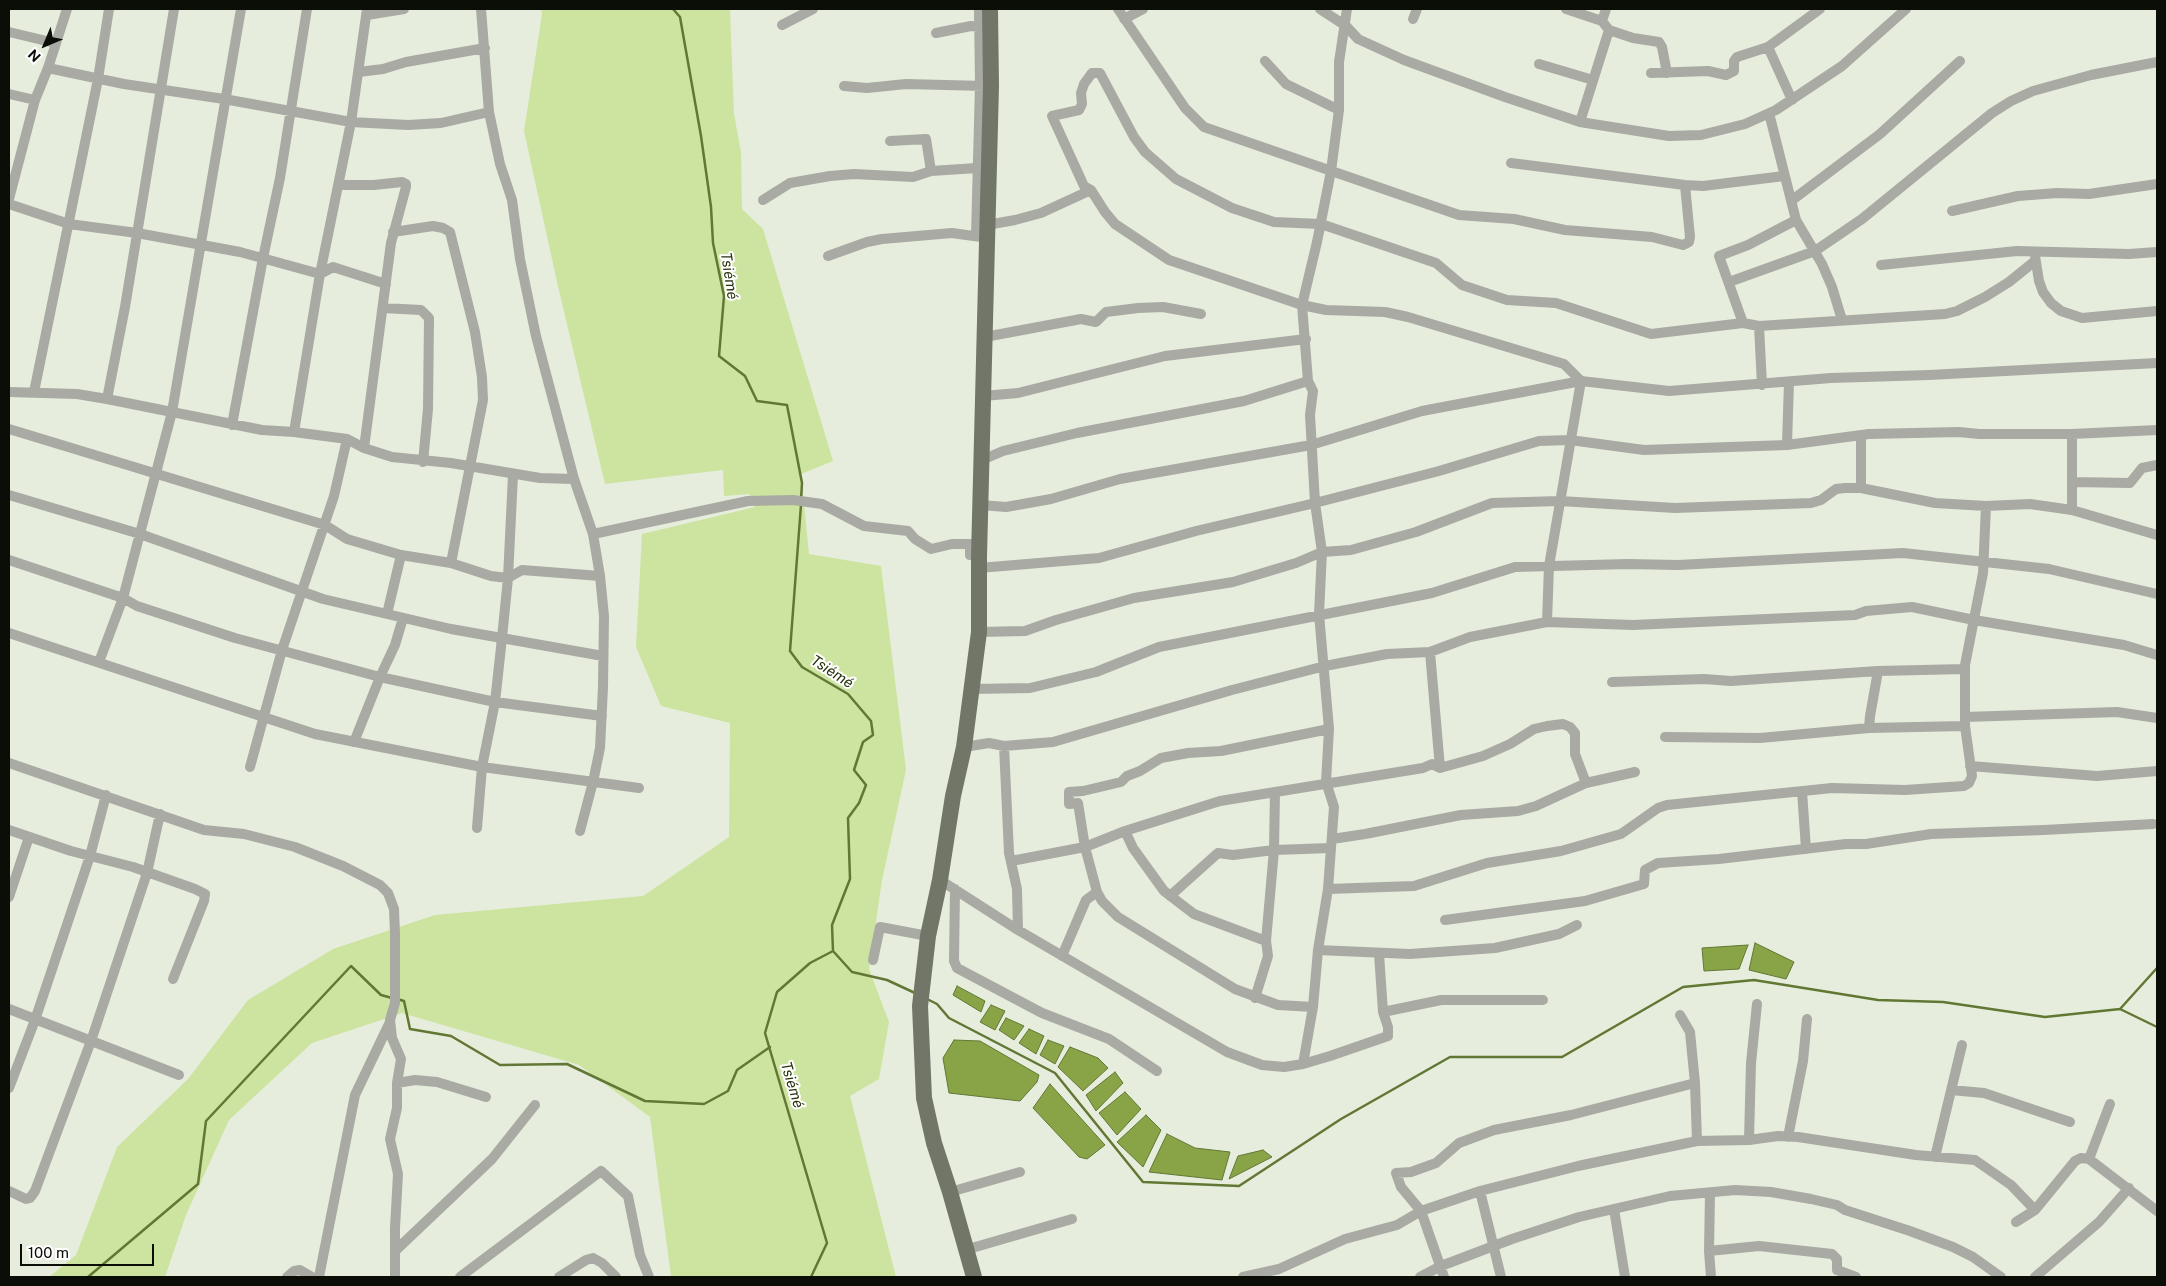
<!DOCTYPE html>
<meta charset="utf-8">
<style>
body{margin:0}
#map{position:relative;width:2166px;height:1286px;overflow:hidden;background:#e6eddc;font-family:"Public Sans",sans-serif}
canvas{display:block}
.frame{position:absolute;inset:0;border:10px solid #0b0d07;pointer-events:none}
.north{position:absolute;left:20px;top:20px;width:50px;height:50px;-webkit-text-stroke:4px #fff;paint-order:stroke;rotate:225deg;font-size:14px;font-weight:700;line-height:20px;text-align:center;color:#0b0d07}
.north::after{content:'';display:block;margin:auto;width:18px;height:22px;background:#0b0d07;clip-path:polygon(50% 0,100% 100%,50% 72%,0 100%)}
.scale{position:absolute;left:20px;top:1244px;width:134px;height:22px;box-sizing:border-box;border:2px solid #0b0d07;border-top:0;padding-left:6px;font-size:15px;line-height:18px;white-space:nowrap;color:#0b0d07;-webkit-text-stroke:4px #fff;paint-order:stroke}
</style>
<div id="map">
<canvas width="2166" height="1286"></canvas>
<div class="frame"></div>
<div class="north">N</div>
<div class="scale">100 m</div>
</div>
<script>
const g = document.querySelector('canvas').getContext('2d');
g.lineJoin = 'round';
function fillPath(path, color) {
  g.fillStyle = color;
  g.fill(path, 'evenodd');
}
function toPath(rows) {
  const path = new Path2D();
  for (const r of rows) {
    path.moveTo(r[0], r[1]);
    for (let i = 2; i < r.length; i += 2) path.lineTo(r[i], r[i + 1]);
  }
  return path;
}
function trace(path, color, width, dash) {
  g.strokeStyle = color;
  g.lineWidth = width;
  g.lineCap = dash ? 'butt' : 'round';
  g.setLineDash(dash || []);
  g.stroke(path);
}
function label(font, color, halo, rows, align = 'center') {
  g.font = font + ' "Public Sans",sans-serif';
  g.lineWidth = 4;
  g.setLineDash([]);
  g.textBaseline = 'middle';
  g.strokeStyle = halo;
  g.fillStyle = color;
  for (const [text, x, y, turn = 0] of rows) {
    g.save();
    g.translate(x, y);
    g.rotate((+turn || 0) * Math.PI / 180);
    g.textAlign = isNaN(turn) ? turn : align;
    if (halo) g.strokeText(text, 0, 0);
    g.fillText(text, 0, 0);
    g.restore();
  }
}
const green = toPath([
 [541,9,730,9,734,114,741,152,742,209,763,229,833,461,801,474,809,554,881,566,906,770,882,880,869,969,889,1022,879,1079,850,1096,896,1277,671,1277,650,1117,579,1065,402,1013,312,1043,229,1120,186,1215,165,1277,49,1277,76,1255,117,1147,188,1079,248,1000,333,949,435,915,643,896,729,837,730,723,661,706,636,647,642,534,755,507,749,494,724,496,723,470,605,484,557,282,524,131,542,14]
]);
const water = toPath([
 [1755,943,1794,962,1786,979,1749,970,1755,943],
 [1748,945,1739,969,1704,971,1702,948,1748,945],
 [957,986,985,1001,981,1012,953,995,957,986],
 [991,1005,1005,1011,995,1030,980,1022,991,1005],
 [1006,1018,1024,1026,1014,1040,999,1030,1006,1018],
 [1029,1029,1044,1036,1036,1054,1019,1043,1029,1029],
 [954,1040,980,1041,1039,1075,1037,1082,1020,1101,949,1093,943,1058,954,1040],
 [1048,1040,1064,1046,1055,1064,1040,1055,1048,1040],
 [1070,1047,1098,1058,1108,1068,1083,1091,1058,1067,1070,1047],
 [1115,1072,1123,1083,1096,1111,1086,1095,1115,1072],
 [1050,1084,1105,1145,1087,1159,1079,1157,1033,1108,1050,1084],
 [1125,1092,1141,1109,1117,1135,1099,1113,1125,1092],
 [1146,1115,1161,1130,1143,1167,1117,1142,1146,1115],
 [1167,1134,1195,1148,1230,1152,1222,1180,1149,1172,1167,1134],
 [1263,1150,1272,1157,1229,1179,1238,1156,1263,1150]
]);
const stream = toPath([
 [673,9,680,17,701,136,711,207,713,243,724,296,719,356,745,376,757,401,787,405,802,483,801,500],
 [801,505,790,651,802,667,848,694,871,721,873,735,863,742,854,770,866,785,859,803,848,818,850,879,832,925,833,951,810,963,777,992,765,1033,827,1243,811,1277],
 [833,951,852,972,887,980,915,993],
 [397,999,404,1001,410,1029,451,1036,500,1065,567,1064,645,1101,704,1104,728,1091,737,1070,770,1047],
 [927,999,937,1004,949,1018,1055,1073,1143,1182,1239,1186,1341,1119,1450,1057,1562,1057,1683,987,1754,980,1878,1000,1943,1002,2045,1017,2120,1009,2157,968],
 [2120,1009,2157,1027],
 [88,1277,198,1184,206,1121,351,966,381,995,392,998]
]);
const minor = toPath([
 [481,9,489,112,500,164,512,200,520,259,536,336,574,479,593,534,600,576,604,616,603,687,600,748,593,782,580,831],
 [1118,9,1185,108,1204,127,1459,215,1514,219,1565,230,1652,237,1683,245,1689,242,1690,237,1685,185],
 [1320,9,1346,26,1358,39,1404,60,1505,97,1580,122,1669,136,1701,135,1745,124,1776,110,1842,66,1906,9],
 [1566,9,1602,21,1609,30,1633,38,1659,42,1662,47,1667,73],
 [367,15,404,9],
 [1124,19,1143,9],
 [1413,19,1417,9],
 [1602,21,1606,9],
 [782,25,813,9],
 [9,32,55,43],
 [936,33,971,26,985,28],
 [1768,47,1792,100],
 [1265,61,1286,84,1339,110],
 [1539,64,1593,80],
 [48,68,124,84,224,99,351,122,408,125,441,123,489,112],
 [359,72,383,69,406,62,485,48],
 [1651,73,1708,71,1726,75,1734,71,1734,61,1737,57,1768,47,1820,9],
 [844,86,867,88,906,84,985,86],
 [9,94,35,100],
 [1769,113,1796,220,1822,264,1832,287,1842,320],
 [1580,122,1609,30],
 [890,141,926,139,931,171],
 [1511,163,1685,185,1703,186,1784,176],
 [339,185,374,185,402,182,406,184,406,187,391,243,364,448],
 [9,199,35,100,48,68,67,9],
 [763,200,790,183,830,176,854,174,913,177,931,171,977,168],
 [1791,201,1880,134,1960,61],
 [9,204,69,224,137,233,240,252,320,274,333,267,386,284],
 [1952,211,2018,196,2057,193,2089,194,2157,184],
 [987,225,1015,220,1041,213,1091,190],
 [393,232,433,226,443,228,450,232,475,332,482,377,483,400,451,563],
 [976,236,980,85,979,9],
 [828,256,867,242,882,239,952,233,981,237],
 [2035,256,2039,281,2043,292,2051,303,2061,311,2082,318,2157,311],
 [1881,265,2017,251,2129,254,2157,252],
 [1729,282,1815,251,1862,219,1992,113,2011,101,2033,91,2091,75,2157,62],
 [383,308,421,310,429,318,428,409,423,462],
 [1743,323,1719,256,1748,245,1796,220],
 [1759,326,1762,385],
 [985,337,1081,319,1096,322,1106,312,1138,308,1163,307,1201,314],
 [9,392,77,394,107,399,262,430,294,432,347,439,364,448,392,457,451,463,540,478,574,479],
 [34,392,98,79,109,9],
 [983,396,1018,393,1165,356,1306,339],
 [107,399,125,307,174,9],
 [232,425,263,258,280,178,307,9],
 [9,429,325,525,347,539,401,555,451,563,491,576,508,578,522,570,600,576],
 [294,432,320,274,351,122,367,9],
 [1861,435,1861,488],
 [1787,445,1789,382],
 [982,460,1003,451,1077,433,1244,401,1308,381],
 [2073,482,2130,483,2142,468,2157,465],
 [9,495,140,534,323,599,451,629,603,656],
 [981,505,1006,507,1051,499,1120,479,1311,445,1422,411,1581,381,1669,391,1831,378,1929,375,2157,363],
 [2072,510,2072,434],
 [593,534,748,501,793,500,822,504,864,526,908,531,915,539,931,549,952,544,970,544,970,555,979,556],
 [9,560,123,598,137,606,235,638,380,677,495,702,602,716],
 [979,568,1099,558,1196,531,1315,503,1439,471,1539,441,1570,440,1644,450,1787,445,1869,434,1959,432,1979,434,2072,434,2157,430],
 [387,614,401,555],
 [1547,622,1549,566,1581,381,1564,364,1408,317,1385,312,1326,310,1302,305,1169,260,1115,224,1105,212,1091,190,1084,186,1052,116,1079,110,1082,104,1081,93,1084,84,1092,73,1100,73,1134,137,1145,152,1176,179,1232,208,1274,222,1321,224,1436,263,1462,285,1507,300,1556,303,1651,334,1743,323,1759,326,1945,314,1957,311,1985,297,2009,282,2035,261],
 [979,632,1025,631,1056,620,1134,598,1233,582,1296,563,1322,552,1351,550,1416,532,1492,503,1560,501,1675,508,1811,503,1821,500,1836,489,1845,488,1861,488,1935,503,1986,506,2030,504,2072,510,2157,535],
 [9,633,315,734,482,767,639,788],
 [1430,652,1440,768],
 [99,662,123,598,172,412,241,9],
 [1612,682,1704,679,1731,681,1878,671,1965,669],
 [972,689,1030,688,1096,672,1159,647,1432,593,1515,567,1628,564,1678,565,1903,553,2049,569,2157,594],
 [1965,717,2117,712,2157,718],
 [1869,728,1870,716,1878,671],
 [1665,737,1760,738,1869,728,1965,726],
 [354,742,380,677,395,645,403,618],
 [1004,746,1009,853,1017,889,1018,930],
 [964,747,989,743,1004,746,1053,742,1232,690,1325,666,1387,654,1430,652,1470,637,1547,622,1633,625,1855,615,1866,611,1912,607,1974,620,2124,645,2157,655],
 [9,763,204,830,244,834,295,847,343,866,380,885,388,893,394,909,395,934,395,1003,390,1020,392,1038,401,1059,397,1083,397,1108,390,1139,398,1174,395,1228,395,1277],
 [1970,766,2097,776,2157,771],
 [250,767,282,650,334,496,347,439],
 [1802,791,1806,849],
 [477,828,482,767,495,702,502,638,508,578,513,475],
 [9,830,71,851,133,867,195,889,205,894,204,901,173,979],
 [1125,831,1133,848,1164,891,1194,914,1266,941],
 [1332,839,1365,834,1461,815,1518,811,1536,806,1586,783,1635,772],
 [1011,861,1085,847,1125,831,1220,801,1423,768,1432,764,1440,768,1483,756,1510,744,1534,729,1547,726,1563,724,1570,727,1575,733,1575,754,1586,783],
 [940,880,1018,930,1227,1052,1262,1065,1284,1067,1303,1064,1330,1056,1388,1036,1388,1027,1383,1012,1379,954],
 [955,889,954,961,957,968,1042,1013,1109,1039,1157,1071],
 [1328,889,1414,886,1487,863,1561,851,1621,834,1658,808,1667,805,1832,788,1905,790,1964,786,1969,783,1972,776,1965,726,1965,665,1983,573,1986,506],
 [1170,896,1218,853,1233,855,1274,850,1331,848],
 [9,897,29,837],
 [1445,920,1585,901,1644,884,1645,870,1658,863,1719,859,1846,844,1866,844,1931,834,2044,830,2153,824],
 [1318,950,1410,954,1495,948,1559,934,1577,925],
 [1062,956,1086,900,1097,892],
 [873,960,880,927,928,936],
 [1255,998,1268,956,1266,941,1274,850,1275,792],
 [1313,1007,1278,1005,1235,989,1118,917,1102,901,1097,892,1085,847,1078,803,1069,804,1069,792,1083,791,1121,782,1127,776,1140,771,1161,758,1188,753,1221,751,1329,729],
 [9,1009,179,1075],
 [1383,1012,1441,1000,1543,1000],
 [1680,1015,1690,1032,1695,1083,1697,1141],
 [1303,1064,1313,1007,1318,950,1328,889,1334,807,1326,782,1329,729,1319,614,1322,552,1315,503,1310,415,1313,391,1308,381,1302,305,1317,242,1331,171,1339,110,1339,62,1347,9],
 [397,1083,415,1080,437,1082,486,1097],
 [9,1088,35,1020,90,856,106,795],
 [1951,1090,1984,1093,2070,1122],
 [1788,1137,1803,1061,1807,1019],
 [1749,1140,1751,1063,1757,1004],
 [1935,1157,1962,1045],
 [2089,1159,2110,1104],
 [9,1191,26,1199,30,1198,35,1191,91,1041,147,873,160,814],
 [1480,1191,1501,1277],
 [950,1192,1020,1172],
 [1710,1193,1709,1251,1711,1277],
 [1614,1209,1625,1277],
 [2016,1222,2035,1210,2075,1161,2081,1158,2089,1159,2157,1211],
 [965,1250,1072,1219],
 [395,1251,492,1159,535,1105],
 [1709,1251,1759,1246,1832,1254,1837,1259,1837,1270,1856,1277],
 [287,1277,294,1271,300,1270,312,1277],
 [319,1277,355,1095,390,1022],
 [460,1277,601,1171,628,1196,640,1255,649,1277],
 [559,1277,586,1260,593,1258,602,1263,616,1277],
 [1243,1277,1279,1269,1345,1239,1397,1225,1421,1211,1480,1191,1578,1166,1697,1141,1749,1140,1778,1136,1798,1137,1916,1155,1975,1160,2011,1185,2035,1210],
 [1420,1277,1441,1266,1512,1239,1579,1217,1670,1196,1735,1190,1771,1192,1811,1199,1837,1205,1845,1210,1910,1231,1953,1247,1973,1257,2001,1277],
 [1444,1277,1421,1211,1401,1187,1396,1173,1411,1172,1436,1163,1459,1143,1494,1130,1571,1115,1695,1083],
 [2035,1277,2099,1222,2129,1188]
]);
const primary = toPath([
 [974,1277,950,1192,934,1143,924,1098,920,1006,928,936,940,880,953,796,964,747,979,632,979,556,991,86,990,9]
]);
const waterNames = [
 ["Tsiémé",729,276,81],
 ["Tsiémé",832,672,33],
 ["Tsiémé",792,1085,73]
];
fillPath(green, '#cde4a1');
fillPath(water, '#88a447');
trace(water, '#627734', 1);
trace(stream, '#627734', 2.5);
trace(minor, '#a8aaa3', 10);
trace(primary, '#717669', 16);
label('italic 15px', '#27330b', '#fff', waterNames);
</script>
